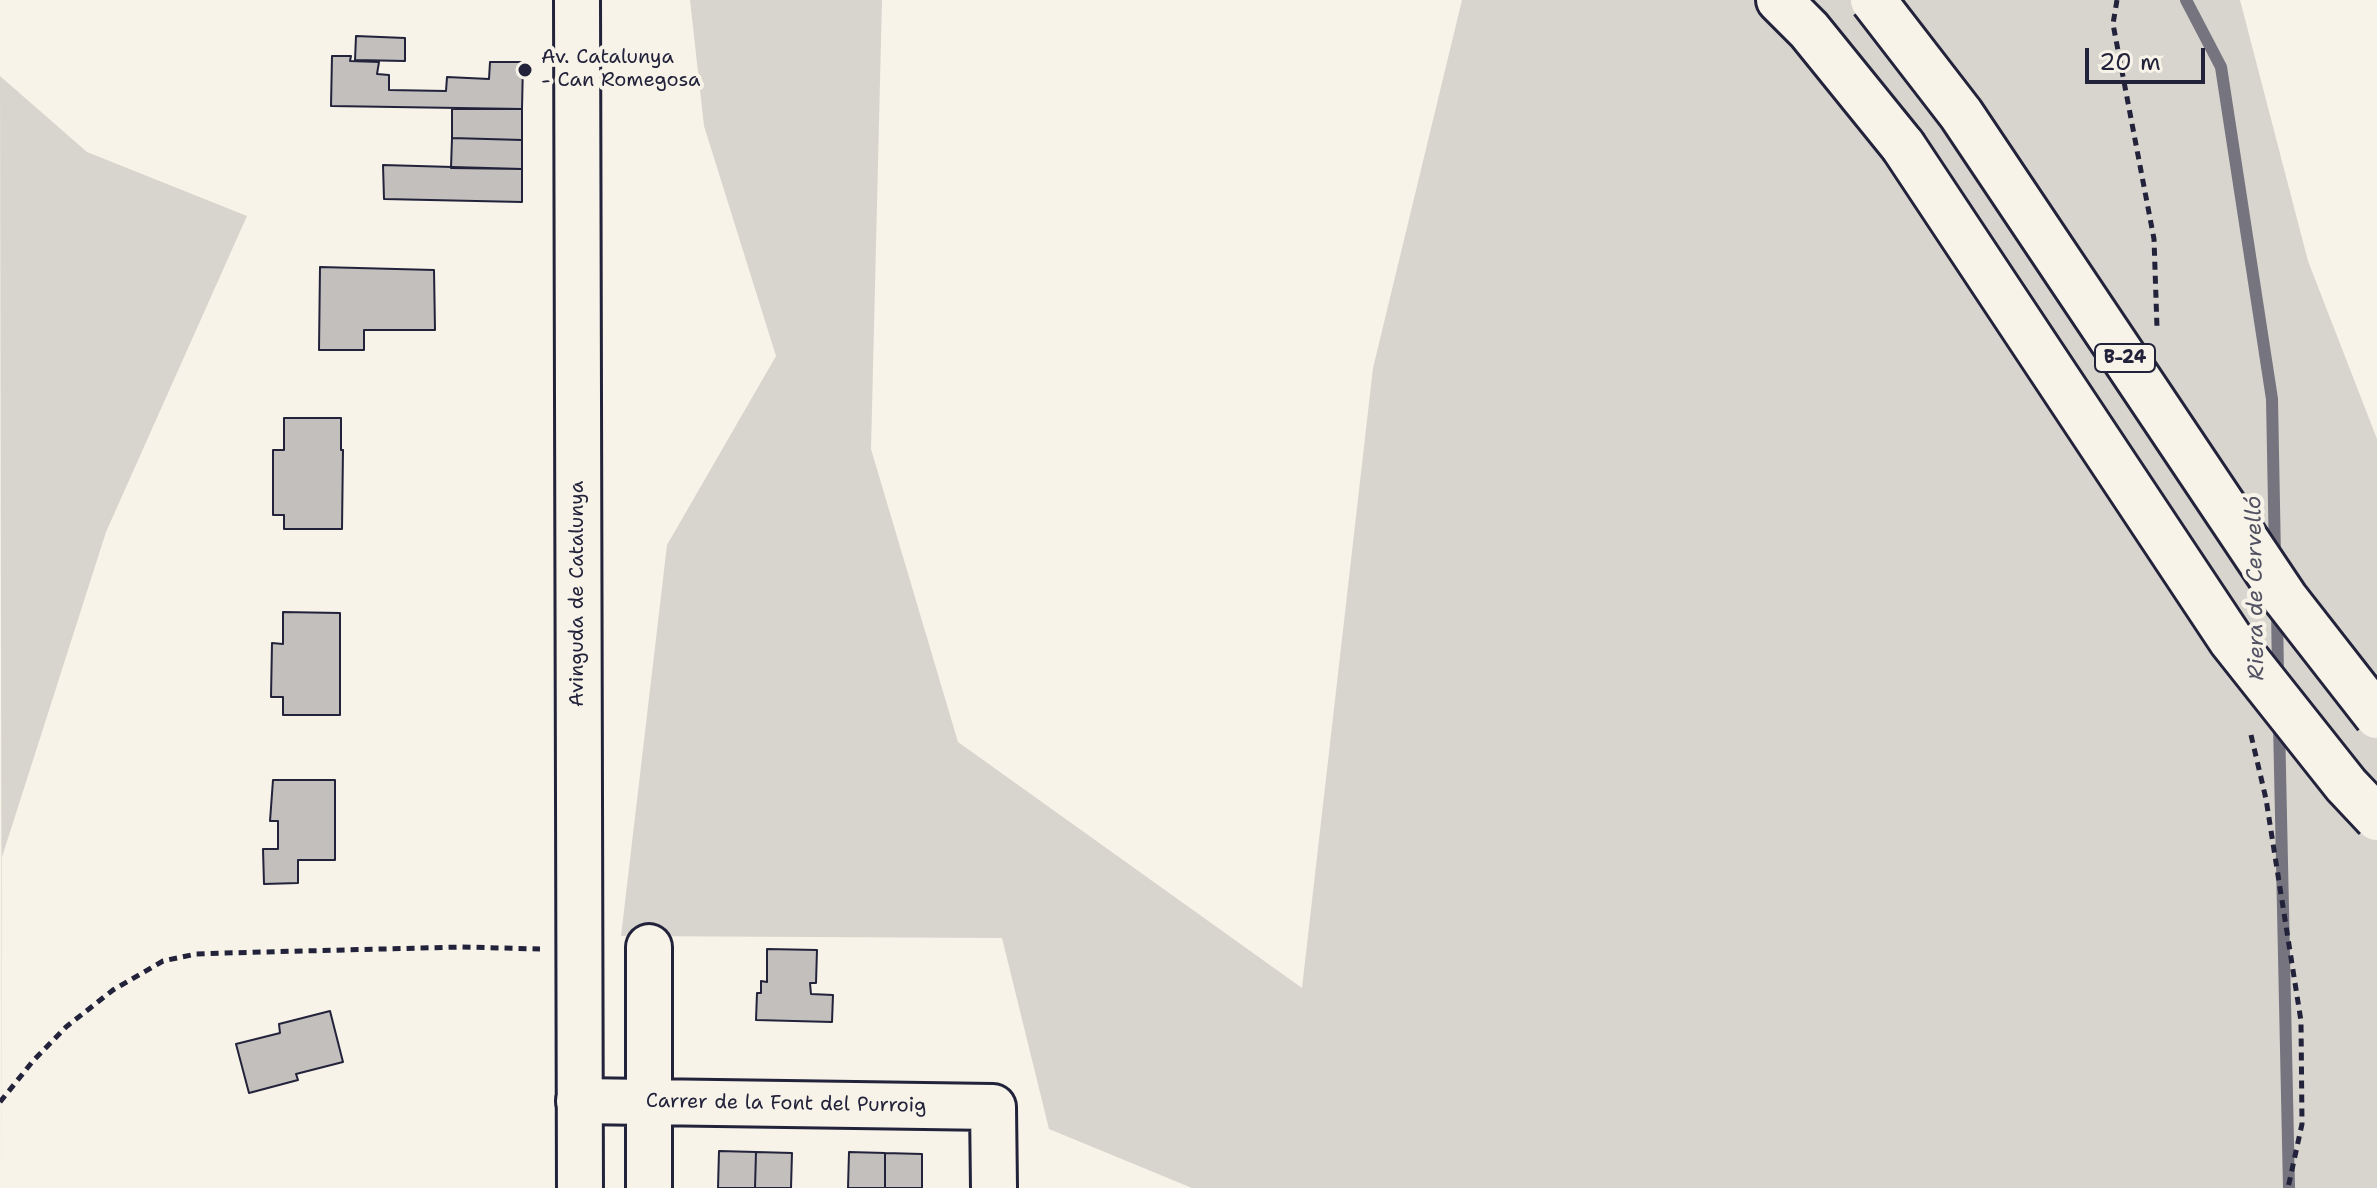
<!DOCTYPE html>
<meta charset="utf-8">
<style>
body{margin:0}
#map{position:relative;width:2377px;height:1188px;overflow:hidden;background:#f7f3e8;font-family:"Shantell Sans",sans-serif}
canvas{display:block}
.scale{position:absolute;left:2085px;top:48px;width:120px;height:36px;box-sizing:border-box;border:4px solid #22223b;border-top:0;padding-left:10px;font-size:24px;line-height:28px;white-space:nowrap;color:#22223b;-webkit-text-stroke:6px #f7f3e8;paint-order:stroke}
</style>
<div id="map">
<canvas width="2377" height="1188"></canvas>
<div class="scale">20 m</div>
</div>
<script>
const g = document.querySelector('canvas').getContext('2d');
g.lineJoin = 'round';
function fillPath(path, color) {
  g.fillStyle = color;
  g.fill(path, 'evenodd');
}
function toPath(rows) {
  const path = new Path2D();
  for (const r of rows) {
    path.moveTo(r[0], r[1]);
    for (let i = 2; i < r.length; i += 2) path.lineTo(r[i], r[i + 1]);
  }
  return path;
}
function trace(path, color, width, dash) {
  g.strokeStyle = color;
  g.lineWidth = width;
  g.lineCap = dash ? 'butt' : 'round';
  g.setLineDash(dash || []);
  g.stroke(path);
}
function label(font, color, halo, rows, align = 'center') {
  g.font = font + ' "Shantell Sans",sans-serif';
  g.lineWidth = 8;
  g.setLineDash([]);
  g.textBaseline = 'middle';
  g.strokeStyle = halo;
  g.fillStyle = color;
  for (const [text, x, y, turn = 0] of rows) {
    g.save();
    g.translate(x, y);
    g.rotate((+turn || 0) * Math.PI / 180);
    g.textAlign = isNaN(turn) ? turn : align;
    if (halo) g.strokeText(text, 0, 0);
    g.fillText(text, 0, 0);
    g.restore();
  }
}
const green = toPath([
 [690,0,882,0,871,449,958,742,1302,988,1373,368,1462,0,2240,0,2308,261,2377,439,2377,1188,1192,1188,1049,1129,1002,938,621,936,667,545,776,356,704,126],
 [0,76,87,152,247,216,106,532,2,857,2,1188]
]);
const stream = toPath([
 [2186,0,2221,67,2272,399,2275,557],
 [2277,607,2278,677],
 [2279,723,2289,1188]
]);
const building = toPath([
 [356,36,405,38,405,61,355,60,356,36],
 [332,56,351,56,350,61,379,62,377,74,389,75,389,90,446,91,447,77,489,79,490,62,523,62,522,109,331,106,332,56],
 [452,109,522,109,522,140,452,138,452,109],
 [452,138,522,140,522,169,451,168,452,138],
 [383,165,522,169,522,202,384,199,383,165],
 [320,267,434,270,435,330,364,330,364,350,319,350,320,267],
 [284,418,341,418,341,450,343,450,342,529,284,529,284,515,273,515,273,450,284,450,284,418],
 [283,612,340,613,340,715,283,715,283,697,271,697,272,643,283,644,283,612],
 [273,780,335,780,335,860,298,860,298,883,264,884,263,849,278,849,278,821,270,821,273,780],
 [767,949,817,950,816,983,810,983,811,994,833,995,832,1022,756,1020,757,993,761,993,761,981,767,982,767,949],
 [330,1011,343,1062,296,1074,298,1080,249,1093,236,1044,280,1033,279,1024,330,1011],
 [719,1151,756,1152,755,1188,718,1188,719,1151],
 [756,1152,792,1153,791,1188,755,1188,756,1152],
 [849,1152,885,1153,885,1188,848,1188,849,1152],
 [885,1153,922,1154,922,1188,885,1188,885,1153]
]);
const path = toPath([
 [2117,0,2113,24,2154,239,2157,328],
 [2251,735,2266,799,2301,1021,2302,1124,2288,1188],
 [0,1102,33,1061,66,1027,113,990,163,961,196,954,224,953,462,947,540,949]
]);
const minor = toPath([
 [579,1101,993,1107,994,1188],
 [649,1188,649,947]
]);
const tertiary = toPath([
 [577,0,580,1188]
]);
const motorway = toPath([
 [1779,0,1809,30,1903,146]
]);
const motorwayBridge = toPath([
 [1873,0,1961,114,2285,598,2377,716],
 [1903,146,2231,640,2346,785,2377,818]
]);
const markers = [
 [525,70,8,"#22223b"]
];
const shields = [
 [2125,358,60]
];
const shieldNames = [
 ["B-24",2125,358]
];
const poiNames = [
 ["Av. Catalunya",541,58],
 ["- Can Romegosa",541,81]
];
const streetNames = [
 ["Avinguda de Catalunya",578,594,-90],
 ["Carrer de la Font del Purroig",786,1104,1]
];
const waterNames = [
 ["Riera de Cervelló",2256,588,-91]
];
fillPath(green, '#d8d5cf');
trace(stream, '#76747f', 12);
fillPath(building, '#c2bfbd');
trace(building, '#22223b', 2);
trace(minor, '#22223b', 50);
trace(tertiary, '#22223b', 50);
trace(motorway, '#22223b', 50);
trace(path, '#22223b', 5, [8, 6]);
trace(minor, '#f7f3e8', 44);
trace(tertiary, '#f7f3e8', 44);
trace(motorway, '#f7f3e8', 44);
trace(motorwayBridge, '#22223b', 50, []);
trace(motorwayBridge, '#f7f3e8', 44);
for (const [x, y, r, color] of markers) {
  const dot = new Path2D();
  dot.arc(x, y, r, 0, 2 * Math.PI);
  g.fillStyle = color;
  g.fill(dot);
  trace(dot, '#f7f3e8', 3);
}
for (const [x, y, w] of shields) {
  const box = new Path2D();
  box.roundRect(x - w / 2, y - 14, w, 28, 6);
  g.fillStyle = '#f7f3e8';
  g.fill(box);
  trace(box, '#22223b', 2);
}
label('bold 18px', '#22223b', null, shieldNames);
label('20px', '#22223b', '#f7f3e8', poiNames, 'left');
label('20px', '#22223b', '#f7f3e8', streetNames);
label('italic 22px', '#535263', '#f7f3e8', waterNames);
</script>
